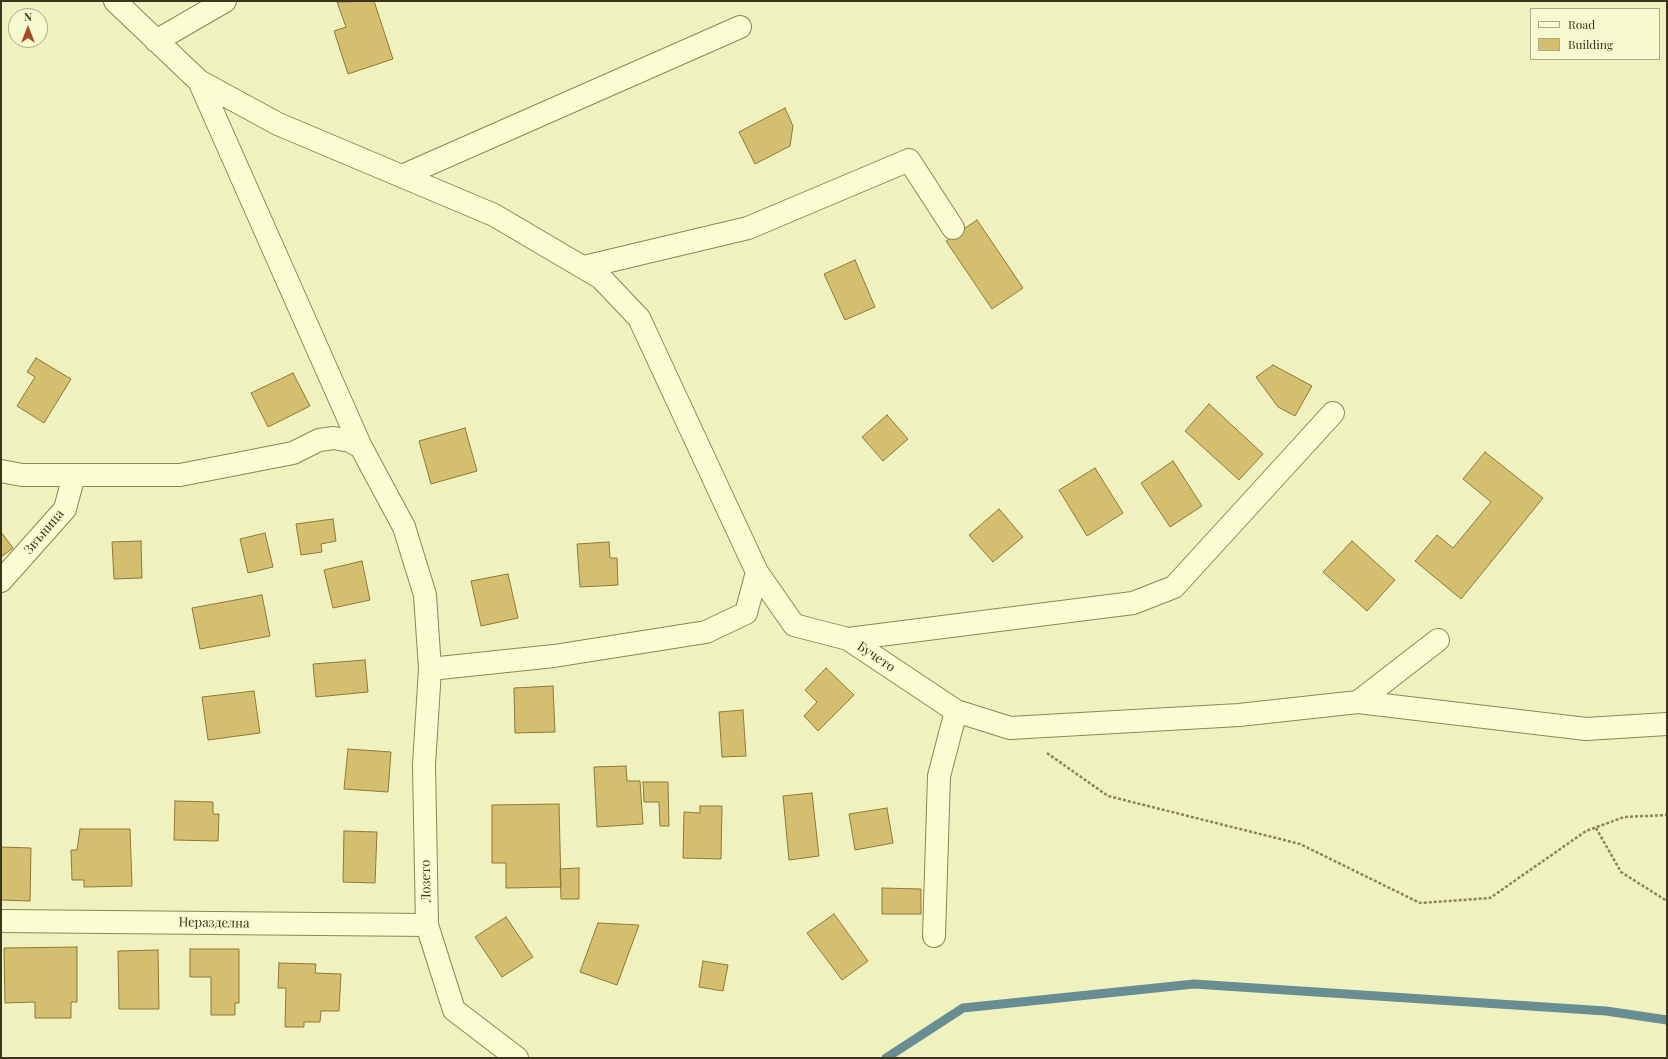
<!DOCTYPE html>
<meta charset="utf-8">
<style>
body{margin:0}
#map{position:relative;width:1668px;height:1059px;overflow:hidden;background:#eff2be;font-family:"Playfair Display",serif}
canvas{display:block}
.frame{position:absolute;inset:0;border:2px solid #3a351b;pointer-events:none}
.legend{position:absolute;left:1530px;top:8px;width:130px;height:52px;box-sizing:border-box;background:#f6f9ce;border:1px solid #abab86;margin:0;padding:5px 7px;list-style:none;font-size:12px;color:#3a351b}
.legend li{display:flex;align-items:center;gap:8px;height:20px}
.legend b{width:20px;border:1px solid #abab86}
.north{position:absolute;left:8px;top:8px;width:40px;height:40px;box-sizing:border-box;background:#f6f9ce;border:1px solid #abab86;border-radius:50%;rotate:0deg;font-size:11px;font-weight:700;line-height:16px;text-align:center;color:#3a351b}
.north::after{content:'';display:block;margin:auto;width:14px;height:18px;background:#a14c1e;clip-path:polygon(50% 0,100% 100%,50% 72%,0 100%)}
</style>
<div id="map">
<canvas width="1668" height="1059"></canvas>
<div class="frame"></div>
<ul class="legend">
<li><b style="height:5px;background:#fafcd2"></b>Road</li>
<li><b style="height:11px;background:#d4be6f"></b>Building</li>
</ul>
<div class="north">N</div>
</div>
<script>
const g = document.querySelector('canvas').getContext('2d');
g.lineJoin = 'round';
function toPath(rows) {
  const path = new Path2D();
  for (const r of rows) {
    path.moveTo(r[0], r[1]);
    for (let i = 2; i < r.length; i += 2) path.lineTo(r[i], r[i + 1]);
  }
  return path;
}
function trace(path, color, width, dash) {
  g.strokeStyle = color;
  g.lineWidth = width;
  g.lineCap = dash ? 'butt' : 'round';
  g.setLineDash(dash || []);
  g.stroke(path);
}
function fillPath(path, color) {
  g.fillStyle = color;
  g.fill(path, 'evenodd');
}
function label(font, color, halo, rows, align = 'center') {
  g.font = font + ' "Playfair Display",serif';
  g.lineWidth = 3;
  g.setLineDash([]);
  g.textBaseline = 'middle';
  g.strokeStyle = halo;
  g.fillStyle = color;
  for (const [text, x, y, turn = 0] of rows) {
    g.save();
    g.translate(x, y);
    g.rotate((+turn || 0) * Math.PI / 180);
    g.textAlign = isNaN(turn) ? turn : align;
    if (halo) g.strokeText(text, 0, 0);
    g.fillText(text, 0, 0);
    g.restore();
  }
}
const stream = toPath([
 [886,1058,963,1008,1194,984,1606,1011,1667,1020]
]);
const building = toPath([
 [374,1,393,59,348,74,334,31,346,27,337,2,374,1],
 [785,108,793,126,790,146,755,164,739,132,785,108],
 [977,220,1023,288,992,309,946,241,977,220],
 [855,260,875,307,845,320,824,274,855,260],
 [36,358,71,379,44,423,17,406,35,377,27,372,36,358],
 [1273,365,1312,386,1295,416,1278,407,1256,377,1273,365],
 [293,373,310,406,268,427,251,393,293,373],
 [1209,404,1263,454,1239,480,1185,431,1209,404],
 [887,415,908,439,883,461,862,437,887,415],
 [465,428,477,471,431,484,419,441,465,428],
 [1485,452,1543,498,1461,599,1415,561,1437,535,1453,548,1491,502,1463,479,1485,452],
 [1173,461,1202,506,1170,527,1141,483,1173,461],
 [1095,468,1123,513,1087,536,1059,490,1095,468],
 [999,509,1023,537,993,562,969,535,999,509],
 [333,519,336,541,321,544,322,552,301,555,296,524,333,519],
 [1,532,13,548,1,557,1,532],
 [265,533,273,567,248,573,240,539,265,533],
 [141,541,142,578,114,579,112,542,141,541],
 [1352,541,1395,580,1367,611,1323,572,1352,541],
 [609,542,610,558,617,558,618,585,580,587,577,544,609,542],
 [362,561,370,600,333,608,324,570,362,561],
 [508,574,518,618,481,626,471,581,508,574],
 [262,595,270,636,200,649,192,608,262,595],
 [365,660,368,692,316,697,313,664,365,660],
 [826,668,854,695,818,731,804,716,817,702,805,690,826,668],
 [553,686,555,732,515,733,514,688,553,686],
 [254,691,260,733,208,740,202,697,254,691],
 [743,710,746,756,722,757,719,712,743,710],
 [348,749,391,752,388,792,344,789,348,749],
 [626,766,627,781,640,781,643,824,597,827,594,767,626,766],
 [643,782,668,782,669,826,660,826,659,802,644,802,643,782],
 [812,793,819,856,789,860,783,796,812,793],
 [175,801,213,802,213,814,219,814,218,841,174,840,175,801],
 [559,804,561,887,506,888,506,863,492,863,492,805,559,804],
 [700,806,722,806,721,859,683,858,684,812,700,813,700,806],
 [887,808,893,843,855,850,849,814,887,808],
 [80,829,130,829,132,886,84,887,84,880,72,880,71,850,77,850,80,829],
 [344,831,377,832,375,883,343,882,344,831],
 [1,847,31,848,30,901,1,900,1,847],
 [579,868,579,899,561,899,560,869,579,868],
 [882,888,921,889,921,914,882,914,882,888],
 [834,914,868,961,842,980,807,933,834,914],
 [506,917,533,957,502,977,475,937,506,917],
 [598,923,639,925,617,985,580,972,598,923],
 [77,947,77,1002,71,1002,71,1018,35,1018,35,1002,5,1003,4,948,77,947],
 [190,949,239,949,239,1003,235,1003,235,1015,211,1015,211,977,190,977,190,949],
 [158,950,159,1009,119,1009,118,951,158,950],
 [703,961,728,965,723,991,699,987,703,961],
 [279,963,316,964,315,973,341,974,339,1011,321,1011,320,1022,304,1022,304,1027,285,1027,286,988,278,988,279,963]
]);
const path = toPath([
 [1047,753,1108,796,1300,844,1420,903,1490,898,1586,831,1624,817,1667,815],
 [1596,828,1621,872,1667,901]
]);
const minor = toPath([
 [115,1,199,81,278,124,494,215,601,278,639,318,757,572,794,625,848,639,956,711,1010,728,1239,715,1358,702,1438,640],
 [156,41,225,1],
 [199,81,361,447,404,527,425,595,430,669,424,765,427,925,454,1010,517,1058],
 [402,176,740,27],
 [584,267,748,228,909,160,953,228],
 [1,471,22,475,180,475,293,453,319,440,334,438,350,441,361,447],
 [1,581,65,509,74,475],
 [848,639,1133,603,1174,587,1333,413],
 [430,669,554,656,706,632,746,613,757,572],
 [1358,702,1586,729,1667,724],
 [1,921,427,925],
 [934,936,939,776,956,711]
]);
const streetNames = [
 ["Звъница",44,532,-50],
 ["Бучето",876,657,34],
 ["Лозето",426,881,-91],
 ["Неразделна",214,923,1]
];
trace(stream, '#688d92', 9);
fillPath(building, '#d4be6f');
trace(building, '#8e7938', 1);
trace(minor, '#8c8655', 24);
trace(path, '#8c8655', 2.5, [3, 2]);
trace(minor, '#fafcd2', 22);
label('13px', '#3a351b', '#f6f9ce', streetNames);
</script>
